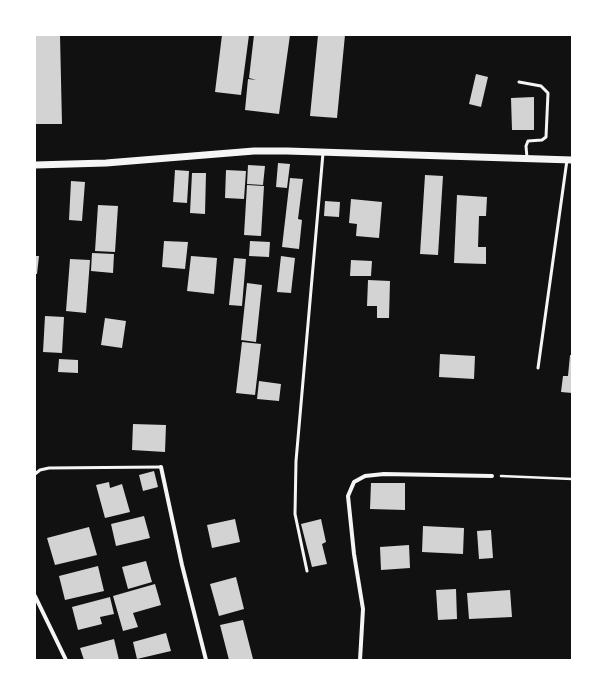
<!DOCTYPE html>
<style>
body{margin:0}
#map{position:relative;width:607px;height:695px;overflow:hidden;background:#111;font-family:Roboto,sans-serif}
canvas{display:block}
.frame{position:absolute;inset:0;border:36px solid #fff;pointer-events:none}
</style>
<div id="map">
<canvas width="607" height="695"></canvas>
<div class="frame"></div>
</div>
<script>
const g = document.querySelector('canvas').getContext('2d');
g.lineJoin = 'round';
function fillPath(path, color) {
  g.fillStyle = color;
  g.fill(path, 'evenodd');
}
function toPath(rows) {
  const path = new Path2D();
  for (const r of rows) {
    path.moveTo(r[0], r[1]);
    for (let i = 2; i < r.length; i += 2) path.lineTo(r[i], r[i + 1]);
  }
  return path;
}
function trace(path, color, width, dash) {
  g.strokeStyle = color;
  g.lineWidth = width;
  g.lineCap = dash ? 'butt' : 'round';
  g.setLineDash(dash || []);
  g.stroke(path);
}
const building = toPath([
 [35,35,60,35,62,124,35,124],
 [222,35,249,35,241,95,215,92],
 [254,35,290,35,279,114,245,110,248,79,256,80,249,78],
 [318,35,345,35,337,118,310,116],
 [476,74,488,77,481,107,469,104],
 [534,97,534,130,512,130,511,98],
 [278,163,290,164,287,188,276,187],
 [248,165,265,166,263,185,247,184],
 [175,170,189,171,187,203,173,202],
 [226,170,246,171,244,199,225,198],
 [192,173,206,173,205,214,190,213],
 [425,175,443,176,438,255,420,254],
 [290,178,303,179,298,219,302,220,299,249,282,247],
 [71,181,85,182,82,221,69,220],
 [247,185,264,186,261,236,244,235],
 [457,195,487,197,486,216,479,216,478,247,486,247,486,264,454,263],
 [351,199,382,202,379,238,356,236,357,224,349,223],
 [325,201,340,202,339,217,324,216],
 [98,205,118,206,115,252,95,251],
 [164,241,188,242,185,269,162,267],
 [250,241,270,242,269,257,249,256],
 [92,253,114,254,113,273,91,271],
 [35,256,39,256,37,274,35,274],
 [191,256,217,258,214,294,187,291],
 [281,256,295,258,291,293,277,292],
 [234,258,246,259,242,306,229,305],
 [70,259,90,260,86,313,66,311],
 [351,260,372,261,371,276,350,276],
 [368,280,390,281,389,318,377,318,377,306,367,306],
 [247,283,262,285,256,342,241,340],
 [45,316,64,317,62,353,43,352],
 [105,318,126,321,122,348,101,345],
 [242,342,261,344,255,395,236,393],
 [440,354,475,356,474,379,439,377],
 [570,355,572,355,572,393,561,392,563,376,568,376],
 [59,359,78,360,78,373,58,372],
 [259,381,281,384,279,401,257,399],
 [133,424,166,425,165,452,132,450],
 [154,471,158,487,143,491,139,475],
 [109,482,110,488,122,484,130,512,105,518,96,485],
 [371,483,405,483,405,510,370,509],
 [144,516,150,538,116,546,111,524],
 [235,519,240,542,212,548,207,525],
 [321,519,326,542,322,544,327,564,312,567,301,524],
 [423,526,464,528,463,554,422,552],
 [89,527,97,555,55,565,47,538],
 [491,530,493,558,479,559,477,531],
 [409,545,410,568,381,570,380,547],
 [146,561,152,582,128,589,122,567],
 [98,566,104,591,65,600,59,576],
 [236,577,244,609,219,616,210,584],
 [155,584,161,605,133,613,138,627,123,631,113,596],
 [456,589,457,619,438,620,436,590],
 [510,590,512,617,469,619,467,593],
 [110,597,114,614,100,617,102,624,78,630,72,607],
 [243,620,253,659,229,660,220,625],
 [166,633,171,651,137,659,133,642],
 [114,639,119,660,84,660,80,648]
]);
const path = toPath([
 [501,476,572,479]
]);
const service = toPath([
 [519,82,541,86,548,93,546,137,542,140,528,141,526,146,527,158],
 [538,368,567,160],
 [35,474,40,470,49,468,161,467],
 [307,571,295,514,296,461,323,153]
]);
const minor = toPath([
 [161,467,182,565,206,660],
 [35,596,66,660],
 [360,660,363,609,354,554,348,496,354,482,365,476,384,474,492,476]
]);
const tertiary = toPath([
 [35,165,106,163,254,151,287,151,572,160]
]);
fillPath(building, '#d3d3d3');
trace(path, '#f5f5f5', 2.5);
trace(service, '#f5f5f5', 3);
trace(minor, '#f5f5f5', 4);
trace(tertiary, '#f5f5f5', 7);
</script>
